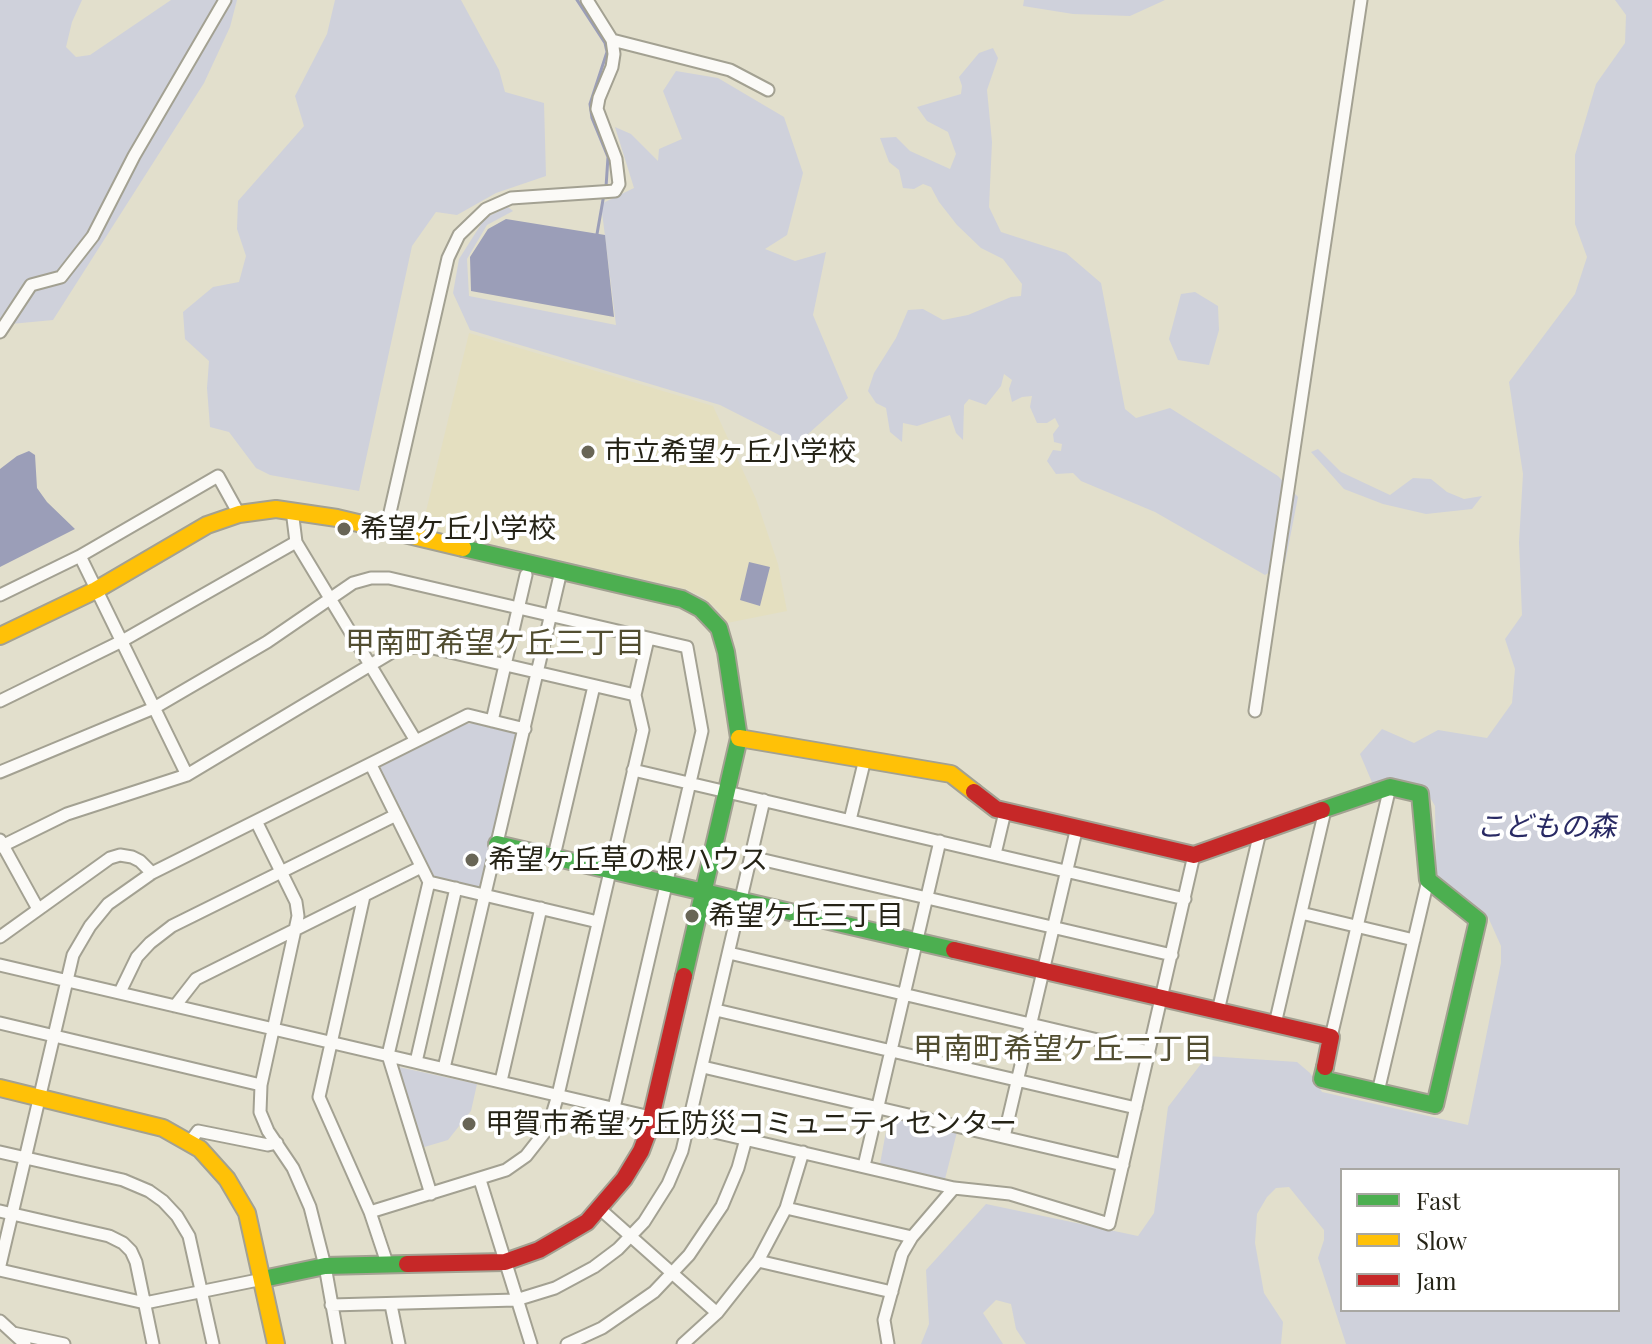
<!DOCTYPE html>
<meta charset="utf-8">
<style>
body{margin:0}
#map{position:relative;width:1652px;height:1344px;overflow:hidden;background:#e2dfcc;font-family:"Playfair Display",serif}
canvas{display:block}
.legend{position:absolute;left:1340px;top:1168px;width:280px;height:144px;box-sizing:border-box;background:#fff;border:2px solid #a8a7a2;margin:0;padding:10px 14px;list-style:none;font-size:24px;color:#262417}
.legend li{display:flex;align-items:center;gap:16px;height:40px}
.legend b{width:40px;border:2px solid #a8a7a2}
</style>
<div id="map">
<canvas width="1652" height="1344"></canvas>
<ul class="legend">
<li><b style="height:10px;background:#4caf50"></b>Fast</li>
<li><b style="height:10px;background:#ffc107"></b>Slow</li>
<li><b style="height:10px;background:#c62828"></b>Jam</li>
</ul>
</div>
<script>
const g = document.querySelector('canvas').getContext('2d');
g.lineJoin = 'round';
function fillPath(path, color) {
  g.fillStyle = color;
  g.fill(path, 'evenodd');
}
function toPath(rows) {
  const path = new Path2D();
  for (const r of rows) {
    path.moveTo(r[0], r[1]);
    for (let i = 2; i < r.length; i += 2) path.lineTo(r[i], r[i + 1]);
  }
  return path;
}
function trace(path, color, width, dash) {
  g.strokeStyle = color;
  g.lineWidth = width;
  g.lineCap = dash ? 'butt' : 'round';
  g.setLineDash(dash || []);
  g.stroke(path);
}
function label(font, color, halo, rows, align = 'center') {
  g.font = font + ' "Playfair Display","Noto Sans JP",serif';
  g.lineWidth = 8;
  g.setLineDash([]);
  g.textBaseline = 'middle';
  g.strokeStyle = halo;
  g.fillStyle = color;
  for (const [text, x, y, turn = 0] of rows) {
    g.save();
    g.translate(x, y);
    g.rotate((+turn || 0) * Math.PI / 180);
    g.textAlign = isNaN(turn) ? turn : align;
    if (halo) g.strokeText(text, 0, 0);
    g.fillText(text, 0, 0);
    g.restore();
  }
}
const built = toPath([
 [469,333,713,406,756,499,778,564,787,611,727,623,720,612,703,597,686,589,422,528]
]);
const green = toPath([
 [0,0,82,0,72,22,66,47,76,57,90,55,171,0,237,0,230,27,204,83,53,320,0,325],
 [335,0,461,0,499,70,505,92,544,103,546,176,496,193,457,215,436,212,412,246,359,491,270,475,256,468,229,432,210,427,207,388,209,361,185,339,183,312,213,287,239,282,246,256,237,229,238,201,304,126,295,96,327,34],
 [1024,0,1165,0,1130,16,1073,14,1023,6],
 [1615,0,1652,0,1652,1344,1346,1344,1318,1258,1324,1240,1324,1230,1289,1187,1276,1188,1267,1197,1257,1214,1255,1243,1264,1293,1283,1322,1281,1344,1026,1344,1016,1329,1011,1304,996,1300,983,1313,1003,1344,921,1344,929,1324,926,1270,986,1204,1138,1236,1154,1213,1168,1107,1207,1056,1297,1062,1310,1073,1322,1092,1468,1125,1501,963,1501,946,1488,917,1436,876,1435,806,1425,789,1374,787,1360,754,1382,729,1414,743,1438,730,1487,738,1512,703,1515,669,1505,639,1522,615,1519,542,1523,474,1509,382,1575,294,1587,257,1575,224,1575,155,1596,84,1625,43,1626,15],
 [1342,1170,1618,1170,1618,1310,1342,1310],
 [993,48,998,58,987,90,992,142,989,207,1001,232,1066,253,1101,283,1125,409,1136,418,1170,408,1278,476,1298,497,1285,563,1265,575,1155,512,1081,481,1073,473,1056,474,1047,461,1053,450,1061,451,1062,444,1054,442,1053,434,1059,426,1055,418,1047,423,1037,423,1030,407,1032,396,1022,397,1012,402,1009,389,1012,380,1004,374,1001,386,986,405,969,399,964,405,963,440,956,433,950,415,917,426,903,423,902,442,890,432,886,408,876,403,868,391,874,373,896,338,908,310,923,309,943,320,968,315,1011,297,1021,296,1022,284,1003,259,981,248,957,225,939,202,931,187,923,184,914,189,903,188,899,170,889,162,880,138,896,137,910,151,950,169,956,154,948,132,927,121,917,107,961,94,962,86,959,77,979,53],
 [676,71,718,78,784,117,803,173,787,235,765,249,795,261,826,252,813,315,848,398,797,444,720,405,470,330,453,293,459,259,485,218,508,207,513,211,487,225,467,259,469,296,616,325,601,204,634,188,615,127,631,134,658,161,659,149,682,139,663,91],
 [1195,292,1218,306,1219,330,1209,365,1178,360,1169,339,1181,294],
 [1318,449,1341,472,1390,495,1413,478,1431,479,1447,492,1464,499,1482,496,1472,509,1426,514,1383,504,1344,489,1311,452],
 [476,723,513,730,517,737,483,882,476,888,437,879,428,871,379,772,382,764,464,724],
 [394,1066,477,1084,471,1111,448,1140,421,1148],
 [889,1115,957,1132,945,1179,880,1164]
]);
const water = toPath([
 [506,219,605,235,614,317,471,291,470,257,488,229],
 [29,451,35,455,37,488,47,502,75,529,0,567,0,469,17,456],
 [749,562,770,567,760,606,740,600]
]);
const stream = toPath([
 [577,0,605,43,607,52,590,104,592,118,608,157,606,187],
 [597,234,604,194]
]);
const street = toPath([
 [612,40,730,70,768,90],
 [0,332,31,285,61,277,93,236,134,156,225,0],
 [292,510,296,542,416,741],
 [386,530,448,258,459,235,486,209,511,198,615,191,619,184,616,159,597,109,599,98,612,67,614,54,612,40,587,0],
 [80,556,187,775],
 [0,595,80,556,218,476,239,514],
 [0,701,122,641,296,542],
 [1255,711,1361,0],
 [492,721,526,575],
 [371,765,429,882,598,922],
 [633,770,1185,899],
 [0,772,154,708,267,642,353,583,371,578,389,578,687,647,702,731,614,1108],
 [850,820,865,759],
 [256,821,296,902,298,916,261,1085,260,1112,268,1131,293,1168,310,1207,325,1266,339,1344],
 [0,840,38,909],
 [0,847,67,814,187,775,397,649,424,646,635,695],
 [995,854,1005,812],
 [554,856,594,686],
 [751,857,1172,955],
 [429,882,388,1055,431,1194],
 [364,896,319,1097,370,1212,388,1266],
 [1301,913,1414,940],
 [0,937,110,858,120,855,132,857,140,861,152,873],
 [729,953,1149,1052],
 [0,965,954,1188,1010,1194,1109,1224,1194,855],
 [120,992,137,957,150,943,172,926,396,815],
 [175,1006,196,979,421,867],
 [716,1010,1136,1108],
 [1218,1011,1260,832],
 [0,1023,261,1085],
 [1275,1024,1325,810],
 [1331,1037,1390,787],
 [416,1062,456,888],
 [703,1067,1123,1165],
 [444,1068,561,571],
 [501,1081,541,908],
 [1378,1092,1428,880],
 [1004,1137,1077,827],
 [189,1143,198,1131,268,1145,277,1143],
 [0,1152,123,1180,149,1191,163,1201,177,1216,189,1236,213,1344],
 [864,1166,940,841],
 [480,1180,531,1344],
 [786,1208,912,1237],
 [600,1209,717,1313],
 [0,1211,109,1236,123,1243,131,1251,136,1262,153,1344],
 [370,1212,506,1170,526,1156,548,1128,558,1095,643,730,635,695,648,639],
 [758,1261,892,1292],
 [0,1265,73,955,90,926,108,904,152,873,468,715,525,729],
 [0,1270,145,1303,263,1279],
 [331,1305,516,1300,555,1288,594,1267,618,1249,644,1222,668,1184,682,1151,764,800],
 [391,1305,399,1344],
 [0,1321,25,1344],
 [13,1333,64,1344],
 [567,1344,602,1328,631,1308,654,1292,689,1255,722,1206,738,1168,746,1139],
 [683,1344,717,1313,758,1261,786,1208,803,1152],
 [888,1344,884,1320,902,1254,912,1237,954,1188]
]);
const fast = toPath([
 [463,548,682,599,701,609,719,628,726,652,739,738,684,976],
 [1322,810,1390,787,1420,794,1428,880,1478,920,1435,1105,1322,1079,1325,1067],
 [497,844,954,950],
 [263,1279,325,1266,407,1264]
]);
const slow = toPath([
 [0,636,96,590,207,525,239,514,276,509,337,518,463,548],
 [739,738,951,774,974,792],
 [0,1088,163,1128,200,1149,227,1179,247,1213,276,1344]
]);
const jam = toPath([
 [974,792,996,809,1194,855,1322,810],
 [954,950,1331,1037,1325,1067],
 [407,1264,505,1262,539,1250,587,1222,624,1179,641,1151,647,1135,684,976]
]);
const markers = [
 [588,452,8,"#686556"],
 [344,529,8,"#686556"],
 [472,860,8,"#686556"],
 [692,916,8,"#686556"],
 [469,1124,8,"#686556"]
];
const poiNames = [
 ["市立希望ヶ丘小学校",604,452],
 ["希望ケ丘小学校",360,529],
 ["希望ヶ丘草の根ハウス",488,860],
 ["希望ケ丘三丁目",708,916],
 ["甲賀市希望ヶ丘防災コミュニティセンター",485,1124]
];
const parkNames = [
 ["こどもの森",1546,827]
];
const neighbourhoodNames = [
 ["甲南町希望ケ丘三丁目",495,644],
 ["甲南町希望ケ丘二丁目",1063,1050]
];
fillPath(built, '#e4dfc0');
fillPath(green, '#cfd1db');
fillPath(water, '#9b9eb8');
trace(stream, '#9b9eb8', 3);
trace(street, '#a3a192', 15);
trace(fast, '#a3a192', 20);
trace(slow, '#a3a192', 20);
trace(jam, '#a3a192', 20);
trace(street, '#fbfaf7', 11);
trace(fast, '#4caf50', 16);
trace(slow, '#ffc107', 16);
trace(jam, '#c62828', 16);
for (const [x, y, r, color] of markers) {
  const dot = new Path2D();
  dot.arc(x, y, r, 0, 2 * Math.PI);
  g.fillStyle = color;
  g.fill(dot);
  trace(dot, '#fff', 3);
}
label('28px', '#262417', '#fff', poiNames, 'left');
label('italic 28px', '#292a64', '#fff', parkNames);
label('30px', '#524e31', '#fff', neighbourhoodNames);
</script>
